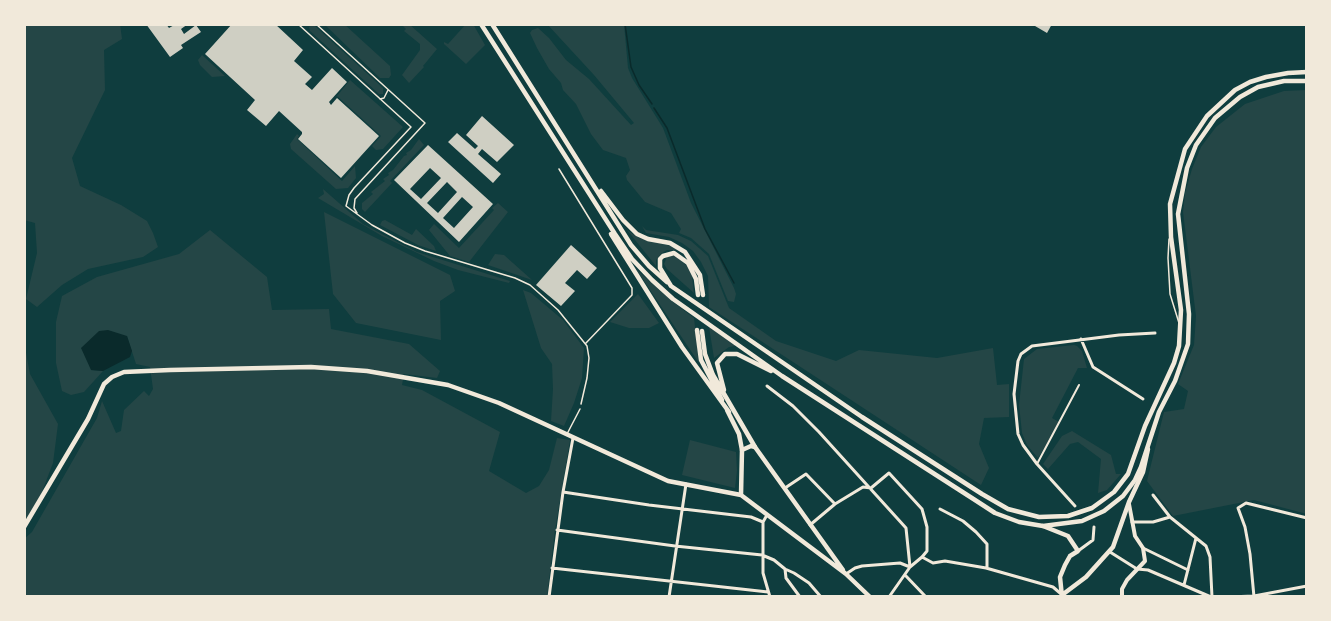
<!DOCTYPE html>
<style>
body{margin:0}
#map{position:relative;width:1331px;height:621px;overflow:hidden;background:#0f3d3e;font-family:"DejaVu Sans",sans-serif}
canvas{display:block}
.frame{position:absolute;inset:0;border:26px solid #f1e9da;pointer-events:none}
</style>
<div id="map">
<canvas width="1331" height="621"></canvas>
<div class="frame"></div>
</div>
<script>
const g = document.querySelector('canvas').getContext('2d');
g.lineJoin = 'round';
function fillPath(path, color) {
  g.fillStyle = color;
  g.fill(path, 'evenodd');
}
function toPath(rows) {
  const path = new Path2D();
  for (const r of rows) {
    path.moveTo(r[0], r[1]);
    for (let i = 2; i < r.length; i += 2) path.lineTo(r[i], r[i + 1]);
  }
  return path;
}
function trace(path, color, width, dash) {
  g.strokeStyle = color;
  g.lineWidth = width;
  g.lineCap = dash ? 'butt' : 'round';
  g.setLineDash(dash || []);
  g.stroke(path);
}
const green = toPath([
 [24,24,120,24,122,39,104,50,105,90,72,158,80,186,121,205,147,221,153,233,158,247,143,257,88,269,62,285,37,307,26,299,37,253,35,223,24,220],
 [324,24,344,24,390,66,391,75,389,78,380,78],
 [401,24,409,24,437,49,423,66,424,67,409,83,402,75,420,50,420,44,404,31,406,29],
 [466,24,473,24,485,45,466,64,444,44,444,42,448,44],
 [547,24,624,24,628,68,632,78,663,128,691,203,734,288,736,294,734,302,728,301,709,254,691,238,679,233,681,229,671,213,645,202,627,180,626,176,630,170,626,158,603,150,591,134,576,104,563,90,561,83,549,69,537,48,530,33,532,30,538,28,549,38,566,60,589,79,631,125,634,123,594,75],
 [312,25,315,26,383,88,383,94,379,94,310,31,309,27],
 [202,55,225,76,212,77,200,65,198,60],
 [350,80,403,127,383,149,376,150,372,146,381,136,337,96],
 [1307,90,1307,514,1254,500,1173,516,1147,481,1164,412,1184,409,1188,391,1178,384,1194,345,1196,316,1183,212,1185,193,1192,169,1201,147,1216,127,1245,104,1284,91],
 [297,134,299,136,297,139,342,181,355,166,356,178,348,188,336,189,291,149,290,144],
 [419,139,424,145,390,181,392,183,365,212,362,209,362,203,373,194,371,192,385,181,383,179,389,175,388,173,393,170,404,156,407,155,406,153,411,150],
 [323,189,363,224,384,235,417,252,510,281,509,283,458,270,434,261,382,236,318,198,324,194],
 [498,203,508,212,469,262,450,256,429,230,434,224,459,248,494,210,492,208],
 [324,212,450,275,455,291,440,301,441,340,356,323,333,294],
 [385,220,412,235,416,229,434,246,436,251,418,245,380,225,382,221],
 [642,226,646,230,678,235,691,241,708,256,729,308,776,341,836,361,859,350,937,358,993,348,997,385,1009,384,1009,417,984,418,979,444,989,468,981,485,709,307,708,276,701,262,693,251,682,243,669,237,646,233],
 [210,230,267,277,272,310,329,309,331,329,409,344,440,371,437,378,404,374,402,385,422,390,500,432,489,471,526,493,539,486,549,470,557,438,570,440,555,530,547,597,24,597,24,539,32,532,97,418,102,401,116,433,121,431,124,410,144,391,149,396,153,389,150,367,136,364,127,336,91,370,103,371,84,392,71,395,62,391,56,363,56,322,62,296,97,277,179,254],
 [627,230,639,238,671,246,678,250,667,250,662,253,656,260,656,266],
 [495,254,504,255,532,280,488,265],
 [674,255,686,265,692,276,694,293,667,269,664,264,667,257],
 [636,269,673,302,694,318,699,363],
 [523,290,531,293,563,320,584,348,582,378,574,403,564,426,551,421,553,389,552,364,541,348],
 [638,294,659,323,649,328,629,328,610,322],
 [709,327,736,345,735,346,729,347,714,358],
 [24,342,30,374,58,424,53,463,40,497,24,522],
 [1074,345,1077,346,1082,351,1087,368,1078,368,1052,418,1059,422,1056,430,1038,458,1027,445,1022,433,1019,405,1024,359,1037,349],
 [1072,431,1111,455,1116,474,1121,474,1107,490,1098,493,1101,459,1078,442,1070,444,1048,469,1043,464,1062,436],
 [690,440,736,452,737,471,735,488,682,475]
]);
const water = toPath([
 [108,330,127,336,132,351,130,357,103,371,91,370,81,348,99,331]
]);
const stream = toPath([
 [625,24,631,67,639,85,652,104],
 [654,108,667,128,705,229,734,283]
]);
const building = toPath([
 [146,24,166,24,169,28,176,24,188,24,181,29,184,34,196,25,201,32,181,45,183,48,170,57],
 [232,24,275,24,303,50,294,61,312,77,305,84,312,90,332,68,347,82,329,102,331,105,337,98,379,136,341,178,298,139,302,134,302,132,279,111,266,126,247,110,255,100,205,54],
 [1036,24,1052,24,1047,33,1035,26],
 [482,116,514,145,497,162,482,149,478,154,501,174,493,183,448,142,457,133,475,149,478,146,466,135],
 [428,145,493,204,459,242,394,180],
 [430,168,441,178,421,199,410,189],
 [447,182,457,192,438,213,427,203],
 [462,197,473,207,454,228,443,218],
 [571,245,597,268,587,279,577,270,565,283,575,291,561,306,536,285]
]);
const service = toPath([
 [298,24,411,127,354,188,349,195,346,206,372,225,405,243,425,251,515,278,530,285,558,310,587,346,589,358,587,378,581,404],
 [316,24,425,123,355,199,354,208,357,213],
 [380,99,384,98,388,90],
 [559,169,632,288,632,295,586,343],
 [1169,239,1168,258,1170,294,1179,323],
 [567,434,580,409]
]);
const pedestrian = toPath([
 [1037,464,1079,385]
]);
const minor = toPath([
 [1081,339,1093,367,1143,399],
 [767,386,793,406,819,432,906,528,910,567,889,597],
 [785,488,806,474,835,504],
 [563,492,649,505,751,517,763,522],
 [1153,495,1170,517,1206,546,1210,557,1212,597],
 [1075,506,1037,464,1023,445,1018,434,1014,394,1018,361,1021,354,1032,346,1119,335,1155,333],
 [940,509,963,521,976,532,987,544,987,567],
 [767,515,763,522,763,573,770,597],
 [1132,522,1153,522,1170,517],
 [810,525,835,504,863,487,871,488,889,473,922,509,927,527,927,551,922,557,910,567,900,563,862,566,855,568,846,574],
 [557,530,675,546,762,555,774,560,785,569,794,573,809,583,821,597],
 [1143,548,1188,570],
 [1078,551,1093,540,1094,527],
 [1110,552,1137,569,1148,570,1211,597],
 [922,557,933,563,945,561,986,568,1053,587,1060,593],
 [552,568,768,592],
 [785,569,786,578,800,597],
 [905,575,926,597],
 [1184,585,1196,538],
 [549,597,563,492,573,438],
 [669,597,686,484],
 [1228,597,1254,596,1307,586],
 [1254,597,1250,554,1245,527,1238,508,1246,503,1307,518]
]);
const tertiary = toPath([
 [1122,597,1122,589,1127,580,1145,561,1143,548,1135,536,1129,504]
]);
const secondary = toPath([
 [741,495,742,450,751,446,755,447,843,570],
 [1043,526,1068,536,1078,551,1070,556,1065,565,1060,577,1062,597],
 [24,527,88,419,104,384,112,377,124,372,170,370,311,367,367,371,448,385,499,403,668,481,741,495,846,574,870,597],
 [1062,595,1086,577,1113,547,1129,502,1143,472,1148,449]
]);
const primary = toPath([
 [481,24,615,234,632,259,652,280,673,299,782,376,975,500,995,513,1019,522,1043,526,1082,521,1104,511,1123,496,1135,480,1141,467,1159,412,1175,381,1188,344,1189,314,1178,214,1187,168,1196,145,1215,118,1240,97,1258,87,1284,81,1307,81],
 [492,24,631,245,649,266,667,282],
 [601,191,623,220,637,234,648,239,670,243,685,252,700,275,703,295],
 [611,234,682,347,729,412],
 [698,295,696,279,688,263,674,253,663,256,660,259,660,268,671,286,862,417,982,494,1008,509,1039,517,1068,516,1092,508,1114,492,1128,474,1145,426,1174,363,1179,346,1181,310,1171,237,1170,204,1185,149,1207,116,1235,90,1250,82,1266,77,1288,73,1307,72],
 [697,330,701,360,722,400],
 [702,331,705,354,713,375,755,447],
 [724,390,717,363,725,354,737,354,771,371],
 [727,410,739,434,742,450]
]);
fillPath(green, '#244646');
fillPath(water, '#0a2a2b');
trace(stream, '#0a2a2b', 1.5);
fillPath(building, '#cfcfc3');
trace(service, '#f1e9da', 1.5);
trace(pedestrian, '#f1e9da', 2);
trace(minor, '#f1e9da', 3);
trace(tertiary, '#f1e9da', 4);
trace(secondary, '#f1e9da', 4.5);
trace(primary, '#f1e9da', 4.5);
</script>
